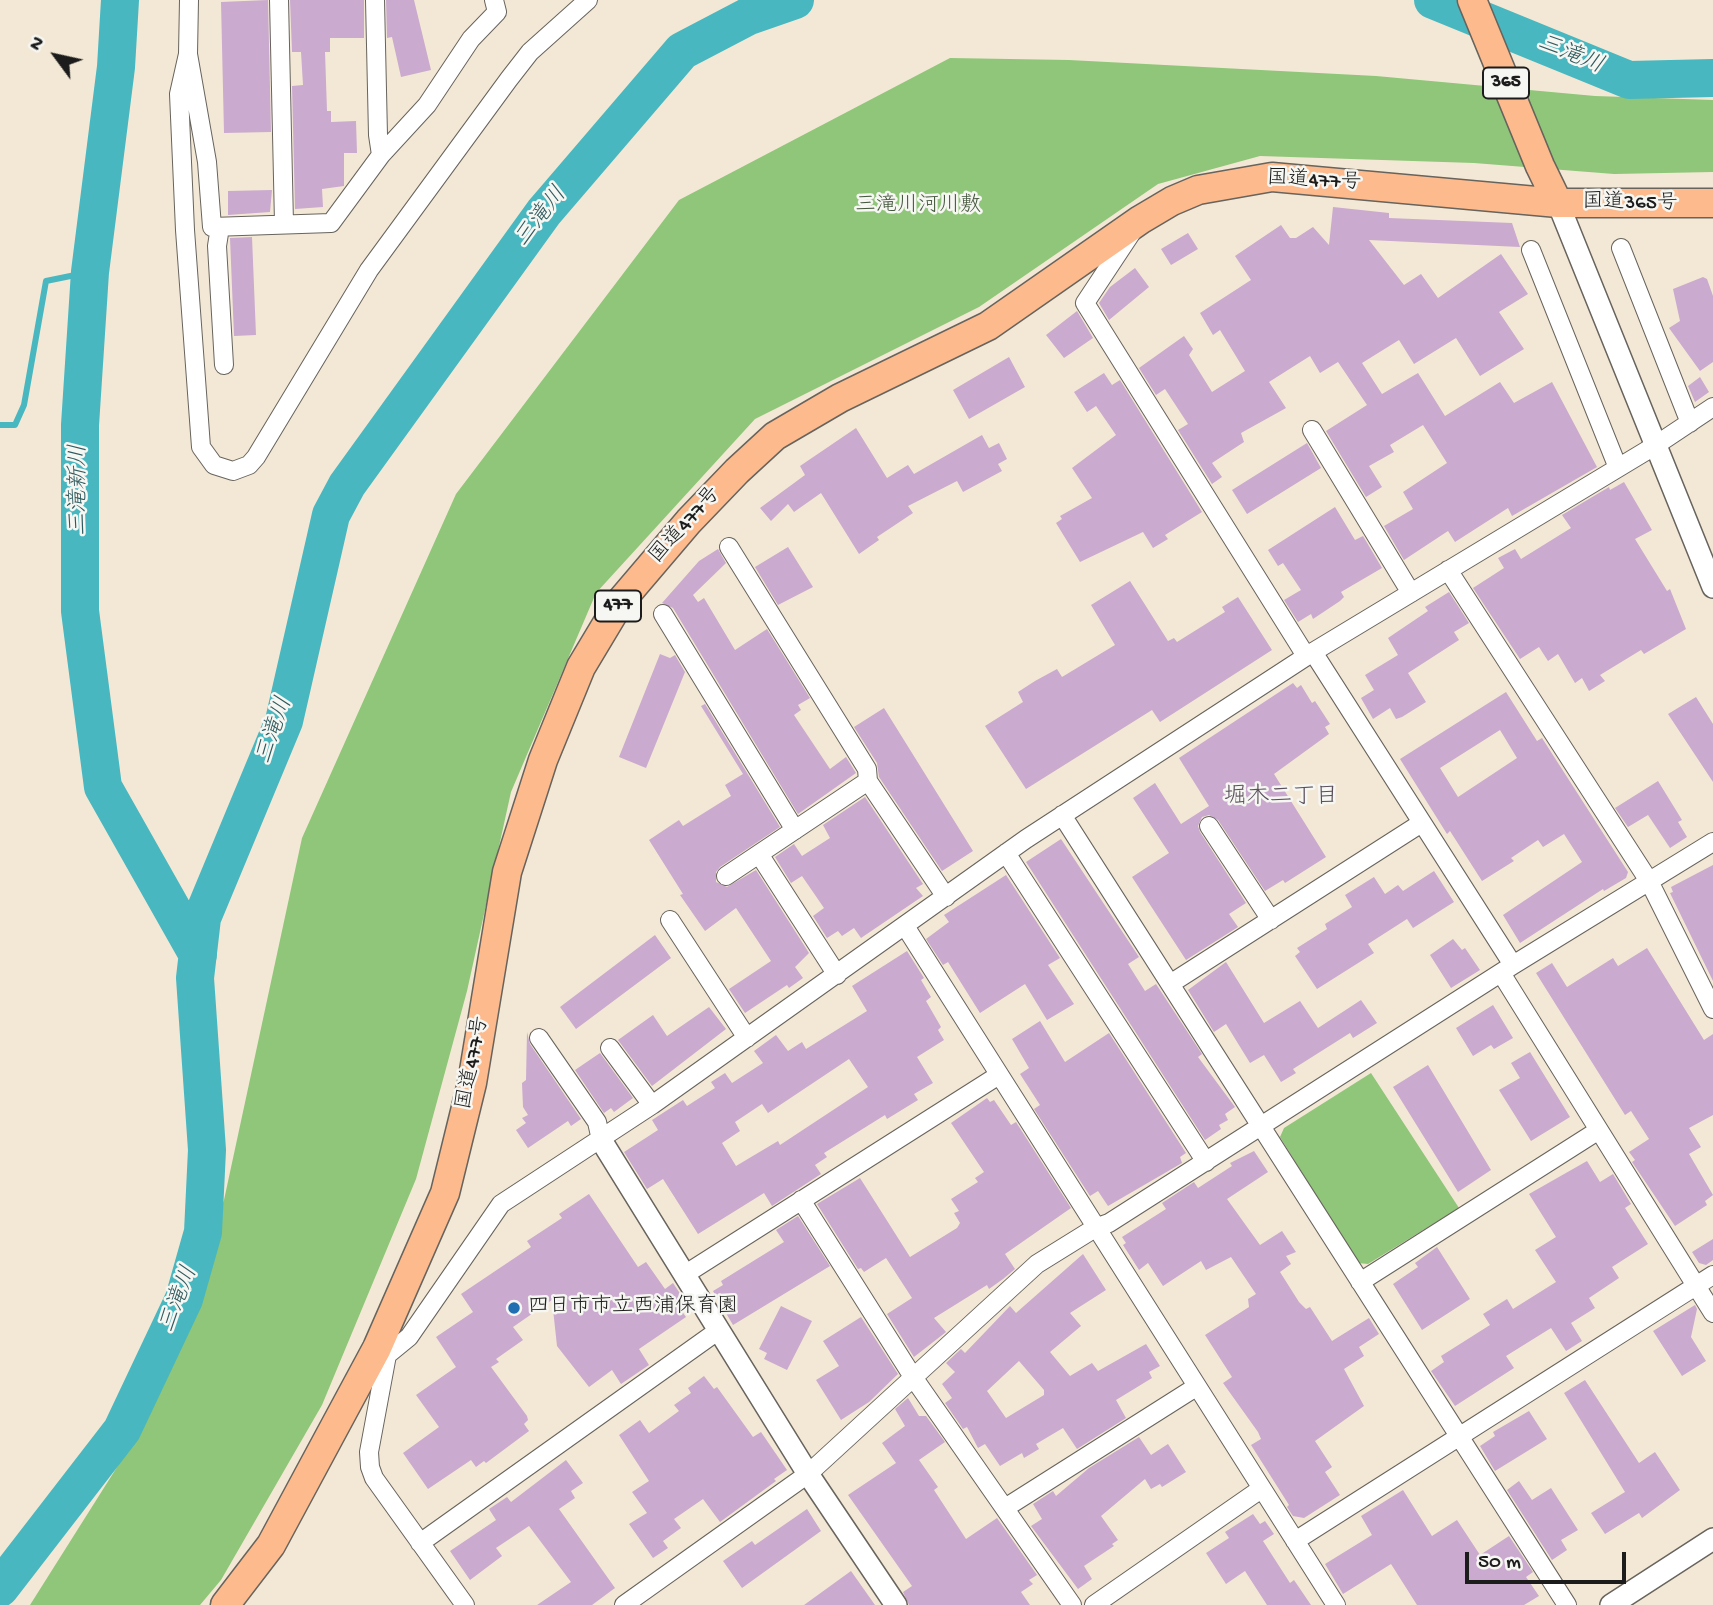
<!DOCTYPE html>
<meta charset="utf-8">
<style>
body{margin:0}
#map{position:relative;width:1713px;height:1605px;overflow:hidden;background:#f3e8d5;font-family:"Gochi Hand",sans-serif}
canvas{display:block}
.north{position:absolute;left:21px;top:21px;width:70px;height:70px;-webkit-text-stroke:5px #f6f6f2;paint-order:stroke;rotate:303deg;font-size:19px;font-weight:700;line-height:28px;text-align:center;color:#1c1c1c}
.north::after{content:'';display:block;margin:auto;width:24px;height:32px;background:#1c1c1c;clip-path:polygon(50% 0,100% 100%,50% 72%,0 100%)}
.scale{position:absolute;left:1465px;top:1552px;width:161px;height:32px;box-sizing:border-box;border:4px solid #1c1c1c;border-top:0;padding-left:9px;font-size:21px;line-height:24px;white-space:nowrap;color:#1c1c1c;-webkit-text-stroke:5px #f6f6f2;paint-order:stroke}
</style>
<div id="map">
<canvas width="1713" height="1605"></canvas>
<div class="north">N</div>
<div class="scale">50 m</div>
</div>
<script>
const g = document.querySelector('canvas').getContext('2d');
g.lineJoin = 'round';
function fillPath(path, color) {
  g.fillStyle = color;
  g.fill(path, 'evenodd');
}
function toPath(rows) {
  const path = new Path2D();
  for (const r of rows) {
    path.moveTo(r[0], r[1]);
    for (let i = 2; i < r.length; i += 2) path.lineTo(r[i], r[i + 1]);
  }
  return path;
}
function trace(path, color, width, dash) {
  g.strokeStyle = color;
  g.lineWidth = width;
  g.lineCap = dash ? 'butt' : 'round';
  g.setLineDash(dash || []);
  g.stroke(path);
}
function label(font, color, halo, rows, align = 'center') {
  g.font = font + ' "Gochi Hand","Klee One",sans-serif';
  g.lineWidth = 5;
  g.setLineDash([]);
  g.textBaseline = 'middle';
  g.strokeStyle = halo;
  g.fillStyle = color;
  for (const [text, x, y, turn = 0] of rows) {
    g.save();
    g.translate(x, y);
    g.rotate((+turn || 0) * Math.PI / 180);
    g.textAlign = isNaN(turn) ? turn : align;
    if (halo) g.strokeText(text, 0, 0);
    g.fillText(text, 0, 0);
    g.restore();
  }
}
const green = toPath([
 [950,58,1069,60,1376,76,1595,96,1713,100,1713,172,1614,174,1474,163,1260,156,1158,184,979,307,755,419,596,593,511,792,467,991,416,1179,322,1405,221,1580,200,1605,30,1605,119,1464,224,1200,302,838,456,494,679,200],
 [1371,1073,1459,1208,1368,1264,1358,1263,1280,1137,1284,1128]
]);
const stream = toPath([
 [0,425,15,425,24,405,46,281,90,272]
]);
const river = toPath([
 [120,0,116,67,90,272,80,425,80,611,103,787,198,955],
 [1433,0,1629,80,1713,78],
 [0,1588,122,1430,184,1299,203,1232,207,1150,195,978,202,918,284,721,331,515,347,485,544,212,682,51,749,16,795,0]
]);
const building = toPath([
 [268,0,271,132,224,133,221,2],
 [290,0,364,0,364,38,330,38,330,52,325,52,327,111,331,111,331,122,356,121,357,153,344,153,344,186,322,189,323,207,295,209,292,86,303,85,301,52,292,52],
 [386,0,414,0,431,70,401,77,392,37,387,38],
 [272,190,270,212,228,215,228,191],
 [1333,207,1389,213,1389,218,1512,223,1520,247,1369,240,1404,285,1421,274,1438,298,1501,254,1528,294,1499,312,1524,349,1480,376,1456,338,1414,364,1399,340,1362,363,1382,394,1418,373,1445,416,1500,382,1514,403,1552,382,1597,467,1512,516,1508,508,1455,542,1448,531,1404,560,1384,526,1413,509,1403,492,1447,463,1423,425,1390,445,1394,452,1369,466,1382,487,1366,497,1326,431,1367,405,1338,362,1320,373,1310,356,1269,382,1286,408,1241,433,1244,442,1212,463,1222,477,1212,484,1178,430,1188,424,1165,389,1156,395,1139,368,1184,336,1193,349,1189,355,1212,392,1245,371,1220,330,1213,335,1200,313,1251,280,1235,256,1281,225,1290,238,1296,238,1313,227,1329,245],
 [1188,233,1198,249,1171,265,1161,249],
 [252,237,256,335,234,336,230,238],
 [1135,268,1149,287,1109,320,1099,303,1110,287],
 [1703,277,1707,279,1713,296,1713,362,1700,371,1669,328,1680,321,1673,289],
 [1077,311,1093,338,1064,358,1046,335],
 [1009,357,1025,387,969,419,953,390],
 [1104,373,1112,385,1120,380,1202,512,1165,535,1168,539,1153,548,1143,532,1080,562,1056,523,1062,519,1060,516,1092,498,1072,468,1116,435,1096,406,1087,412,1074,392],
 [1700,377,1709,392,1695,402,1688,386],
 [856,428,887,478,908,465,914,474,982,435,989,448,999,443,1007,459,998,464,1002,471,963,492,957,481,908,506,913,513,877,537,879,540,859,554,821,493,794,512,788,504,771,521,760,508,805,475,800,466],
 [1307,443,1321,468,1247,514,1232,490],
 [1624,482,1652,530,1635,539,1667,591,1670,589,1686,629,1644,654,1641,650,1600,675,1605,681,1589,691,1582,678,1575,683,1558,654,1548,661,1539,647,1520,659,1473,588,1504,568,1498,558,1515,549,1521,559,1571,528,1562,515,1609,487,1610,490],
 [1335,507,1355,540,1363,536,1382,568,1341,592,1344,597,1340,601,1313,619,1311,614,1298,622,1284,600,1301,590,1283,563,1278,566,1268,550],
 [788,547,813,587,778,605,755,567],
 [718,549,726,563,693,595,698,602,704,598,735,650,767,629,810,698,798,705,801,710,794,715,830,769,846,757,856,773,798,814,673,608,662,603,699,561],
 [1130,581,1168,641,1174,638,1177,642,1225,612,1222,607,1238,597,1272,650,1160,722,1152,710,1026,789,985,726,1023,702,1018,692,1035,681,1057,669,1062,677,1115,645,1091,605],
 [1449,592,1469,623,1454,632,1459,640,1408,673,1426,702,1402,717,1396,719,1390,708,1373,719,1361,698,1374,690,1365,675,1398,655,1388,638,1428,611,1425,607],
 [660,654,670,658,675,655,685,672,646,768,619,757],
 [1293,683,1297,688,1301,685,1312,703,1315,701,1330,724,1325,727,1329,734,1274,774,1326,857,1285,883,1283,880,1265,891,1218,820,1209,815,1202,817,1198,826,1200,832,1246,903,1229,914,1238,927,1186,960,1132,877,1169,853,1133,798,1155,783,1181,824,1209,806,1179,758],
 [1506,692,1537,741,1542,738,1628,872,1626,878,1604,891,1603,889,1520,943,1503,915,1582,862,1564,834,1543,847,1538,840,1511,858,1514,861,1482,881,1450,831,1447,834,1400,759],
 [1500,730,1517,758,1458,797,1440,768],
 [1696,697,1713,724,1713,782,1668,714],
 [705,704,780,827,720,867,716,872,716,882,727,887,756,870,809,953,795,967,803,978,789,988,787,985,745,1013,729,989,771,961,736,908,705,931,680,895,683,894,649,840,679,820,683,826,731,796,725,785,743,774,701,706],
 [884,708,973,851,942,871,879,777,877,763,854,727],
 [1658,781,1682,820,1678,822,1687,837,1670,848,1648,815,1628,827,1615,808],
 [865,797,923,884,916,888,923,896,861,938,854,928,842,936,838,931,827,938,813,916,824,908,802,876,791,883,775,857,794,844,802,856,830,838,823,825],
 [1061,839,1139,957,1128,964,1145,991,1156,984,1202,1054,1198,1057,1235,1107,1225,1114,1228,1120,1219,1125,1221,1129,1205,1140,1026,862],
 [1713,865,1713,981,1670,893,1673,892,1671,887],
 [1434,871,1454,902,1413,928,1407,919,1368,944,1374,953,1317,989,1295,956,1300,952,1297,948,1327,929,1325,924,1352,907,1345,895,1374,877,1385,894,1398,885,1403,891],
 [1006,875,1060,958,1048,965,1074,1004,1047,1020,1025,984,980,1013,948,962,943,965,926,939,949,922,944,915],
 [655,935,671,958,576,1029,560,1007],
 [1453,939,1462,950,1465,948,1480,970,1451,988,1430,955],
 [1647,948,1704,1040,1713,1034,1713,1115,1689,1128,1701,1147,1689,1154,1713,1195,1705,1201,1707,1205,1675,1226,1632,1162,1635,1160,1629,1152,1649,1139,1631,1111,1625,1115,1536,973,1552,963,1567,987,1613,958,1618,966],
 [907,951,924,978,921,980,931,997,926,1001,941,1027,938,1030,944,1040,917,1057,933,1083,914,1094,918,1100,887,1119,885,1115,824,1153,827,1157,815,1165,821,1174,772,1206,764,1193,698,1234,663,1179,647,1189,624,1152,658,1130,652,1120,683,1100,687,1106,715,1088,711,1082,725,1073,732,1083,763,1063,754,1051,776,1035,788,1051,802,1042,806,1049,867,1011,852,986],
 [849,1059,868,1087,780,1145,778,1141,736,1166,722,1143,740,1131,735,1122,762,1104,768,1113],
 [1226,962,1264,1023,1300,1001,1318,1028,1361,1000,1377,1023,1353,1038,1350,1033,1293,1069,1296,1073,1281,1082,1264,1055,1250,1063,1226,1024,1214,1032,1188,990],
 [1493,1005,1513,1038,1494,1049,1491,1045,1473,1056,1456,1028],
 [709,1007,726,1029,652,1086,618,1040,653,1015,667,1036],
 [1040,1021,1065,1062,1109,1033,1186,1153,1180,1157,1182,1163,1108,1206,1098,1191,1090,1196,1034,1109,1040,1105,1020,1074,1029,1068,1012,1039],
 [527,1032,530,1044,581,1119,571,1126,568,1121,528,1148,516,1130,526,1123,522,1118,528,1115,523,1107,522,1083,526,1080],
 [1530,1052,1570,1117,1531,1141,1499,1090,1520,1078,1511,1063],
 [600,1053,633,1098,614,1112,611,1108,604,1113,575,1070],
 [1428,1065,1491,1170,1458,1192,1393,1087],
 [987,1098,990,1102,994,1100,1011,1125,1016,1122,1071,1208,1005,1254,1015,1269,1003,1279,989,1289,987,1285,934,1318,946,1332,914,1357,887,1314,912,1298,886,1258,864,1272,861,1268,858,1269,817,1204,860,1178,910,1257,957,1228,960,1223,954,1213,959,1211,951,1199,978,1182,975,1178,984,1172,951,1123],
 [1254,1151,1268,1172,1227,1199,1260,1245,1282,1231,1296,1252,1286,1256,1291,1264,1280,1272,1299,1302,1306,1309,1310,1307,1332,1341,1369,1318,1379,1334,1359,1347,1364,1356,1344,1369,1364,1406,1315,1441,1332,1467,1325,1472,1340,1495,1304,1518,1293,1516,1287,1507,1289,1505,1251,1445,1261,1439,1258,1432,1223,1383,1232,1377,1205,1335,1249,1307,1248,1299,1256,1294,1231,1257,1206,1270,1201,1261,1163,1286,1148,1263,1139,1270,1123,1245,1126,1243,1122,1237,1166,1209,1162,1203,1194,1182,1198,1188,1232,1166,1230,1163],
 [1587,1161,1600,1182,1613,1174,1631,1204,1625,1208,1648,1244,1612,1267,1619,1278,1589,1298,1595,1308,1571,1323,1582,1341,1566,1351,1551,1328,1506,1356,1514,1368,1455,1406,1431,1371,1444,1362,1441,1356,1490,1325,1483,1314,1507,1299,1513,1309,1556,1282,1535,1250,1556,1237,1529,1194],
 [589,1194,638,1267,646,1262,665,1289,673,1283,683,1298,676,1303,686,1317,639,1349,649,1365,621,1384,612,1370,589,1387,557,1346,552,1300,513,1327,523,1340,496,1359,499,1362,491,1367,527,1416,528,1420,524,1424,529,1431,486,1463,484,1461,476,1467,471,1460,428,1489,403,1453,439,1427,416,1395,456,1367,436,1337,473,1312,461,1294,531,1247,527,1241,562,1218,559,1214],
 [798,1216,830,1266,733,1325,713,1291,723,1285,721,1281,784,1242,776,1230],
 [1713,1239,1713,1260,1706,1265,1699,1263,1692,1252],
 [1437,1247,1470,1299,1422,1330,1393,1284,1418,1267,1415,1263],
 [1083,1254,1106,1290,1070,1313,1081,1326,1050,1352,1070,1376,1092,1363,1098,1371,1146,1344,1160,1366,1149,1372,1152,1378,1116,1400,1126,1418,1077,1449,1063,1428,1036,1444,1039,1449,1024,1458,1022,1453,1000,1466,985,1444,978,1448,967,1427,963,1429,945,1403,952,1398,942,1384,955,1372,946,1363,961,1349,965,1353,1010,1306,1016,1313],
 [1019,1361,1044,1390,1044,1395,1006,1418,987,1391],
 [1695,1305,1697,1309,1691,1337,1706,1361,1682,1376,1653,1331],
 [781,1306,812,1321,787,1370,764,1359,767,1353,759,1349],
 [861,1317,898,1374,869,1402,841,1420,816,1380,839,1366,823,1341],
 [704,1376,714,1389,717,1387,753,1437,761,1432,787,1470,774,1479,776,1481,720,1522,703,1499,674,1519,681,1528,663,1541,668,1548,653,1558,629,1524,647,1513,632,1492,649,1481,619,1435,640,1420,649,1433,679,1411,674,1405,691,1393,688,1388],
 [1585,1380,1639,1463,1655,1452,1680,1490,1642,1518,1639,1513,1605,1534,1591,1513,1625,1492,1564,1393],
 [908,1398,919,1416,926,1416,945,1442,919,1460,938,1487,934,1490,966,1539,997,1518,1037,1575,1029,1580,1033,1584,1021,1592,1030,1605,909,1605,903,1592,912,1586,848,1495,896,1463,882,1443,905,1426,895,1409],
 [1529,1411,1547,1439,1495,1471,1480,1446,1495,1436,1493,1432],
 [1139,1437,1151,1455,1168,1444,1186,1472,1162,1487,1160,1484,1151,1489,1145,1479,1101,1516,1118,1540,1112,1544,1114,1546,1084,1566,1092,1579,1078,1589,1031,1526,1042,1519,1033,1504,1053,1491,1056,1496,1089,1468],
 [566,1460,583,1483,571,1491,575,1498,559,1509,615,1588,592,1605,537,1605,571,1582,529,1526,496,1548,502,1556,470,1580,450,1551,496,1520,489,1509,507,1497,511,1502],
 [1519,1481,1532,1500,1551,1488,1578,1530,1561,1540,1567,1550,1552,1560,1507,1490],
 [1403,1490,1432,1536,1457,1520,1480,1555,1509,1536,1533,1572,1526,1577,1539,1596,1524,1605,1417,1605,1391,1564,1343,1594,1325,1564,1372,1535,1361,1516],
 [807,1509,821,1531,742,1588,723,1561,752,1541,755,1545],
 [1253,1514,1260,1524,1265,1521,1274,1534,1263,1541,1290,1583,1294,1580,1311,1605,1267,1605,1245,1571,1226,1584,1206,1553,1229,1538,1225,1532],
 [851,1571,875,1605,804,1605]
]);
const minor = toPath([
 [189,0,188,54,207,162,212,227,331,223,381,155,427,105,471,39,497,12,494,0],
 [279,0,284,223],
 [375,0,378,135,381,155],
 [188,54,179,94,185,230,201,447,214,465,233,471,249,465,256,457,369,270,509,79,530,52,588,0],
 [220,227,217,246,224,365],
 [1132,232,1085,303,1306,656],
 [1621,248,1690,423],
 [1531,250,1618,468],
 [1312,430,1411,593],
 [729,547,867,769,868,781],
 [1448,570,1649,881,1713,1009],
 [663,614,795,830],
 [1313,652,1513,965],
 [1062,815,1567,1605],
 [1209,826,1271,920],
 [1006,853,1206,1162],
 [759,854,837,975],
 [726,876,868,781,946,897],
 [670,920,747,1038],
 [905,926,1336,1605],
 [1501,973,1713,1313],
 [1170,984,1420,824],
 [539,1038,597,1122,601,1140],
 [610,1048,652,1105],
 [801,1200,913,1377,1072,1605],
 [684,1275,999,1075],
 [1360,1282,1599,1130],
 [377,1348,387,1355,409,1337,501,1204,652,1105,1026,839,1313,652,1656,445,1713,407],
 [387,1355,369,1452,370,1467,374,1478,465,1605],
 [1005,1508,1196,1387],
 [1295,1541,1713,1275],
 [420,1543,719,1330],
 [624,1605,808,1474,1037,1264,1095,1228,1109,1223,1513,965,1713,842],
 [1094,1605,1261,1489]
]);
const tertiary = toPath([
 [1558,203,1713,587],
 [601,1140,808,1474,896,1605],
 [1611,1605,1713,1539]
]);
const trunk = toPath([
 [1472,0,1540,166,1558,203],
 [225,1605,271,1545,377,1348,445,1193,472,1083,507,872,543,760,581,667,620,602,689,521,737,471,775,436,840,398,988,326,1140,220,1172,201,1198,190,1272,177,1558,203,1713,203]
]);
const markers = [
 [514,1308,7,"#1f6fb2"]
];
const shields = [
 [1506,83,46],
 [618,606,46]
];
const shieldNames = [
 ["365",1506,83],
 ["477",618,606]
];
const streetNames = [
 ["国道477号",1314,182,3],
 ["国道365号",1630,204,1],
 ["国道477号",686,526,-48],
 ["国道477号",474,1063,-79]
];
const parkNames = [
 ["三滝川河川敷",918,207]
];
const poiNames = [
 ["四日市市立西浦保育園",528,1308]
];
const waterNames = [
 ["三滝川",1570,56,22],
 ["三滝川",542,218,-52],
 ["三滝新川",80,490,-90],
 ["三滝川",276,731,-71],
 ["三滝川",180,1300,-69]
];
const neighbourhoodNames = [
 ["堀木二丁目",1281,798]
];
fillPath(green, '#8fc679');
trace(stream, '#48b7c0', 6);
trace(river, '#48b7c0', 38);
fillPath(building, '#caaace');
trace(minor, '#67635d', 20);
trace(tertiary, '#67635d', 24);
trace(trunk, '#67635d', 31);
trace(minor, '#fff', 18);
trace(tertiary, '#fff', 21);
trace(trunk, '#fcba8d', 28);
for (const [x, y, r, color] of markers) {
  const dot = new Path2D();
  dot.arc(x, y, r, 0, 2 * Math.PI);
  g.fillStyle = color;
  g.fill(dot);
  trace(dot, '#f6f6f2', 2.5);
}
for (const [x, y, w] of shields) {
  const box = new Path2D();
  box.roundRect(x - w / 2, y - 15.5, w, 31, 5);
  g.fillStyle = '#f6f6f2';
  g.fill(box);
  trace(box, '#1c1c1c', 2);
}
label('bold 19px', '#1c1c1c', null, shieldNames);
label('21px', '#1c1c1c', '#f6f6f2', streetNames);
label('21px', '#44583d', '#f6f6f2', parkNames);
label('21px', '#1c1c1c', '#f6f6f2', poiNames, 'left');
label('italic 23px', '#2e5a5e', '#f6f6f2', waterNames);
label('23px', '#594e5a', '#f6f6f2', neighbourhoodNames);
</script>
